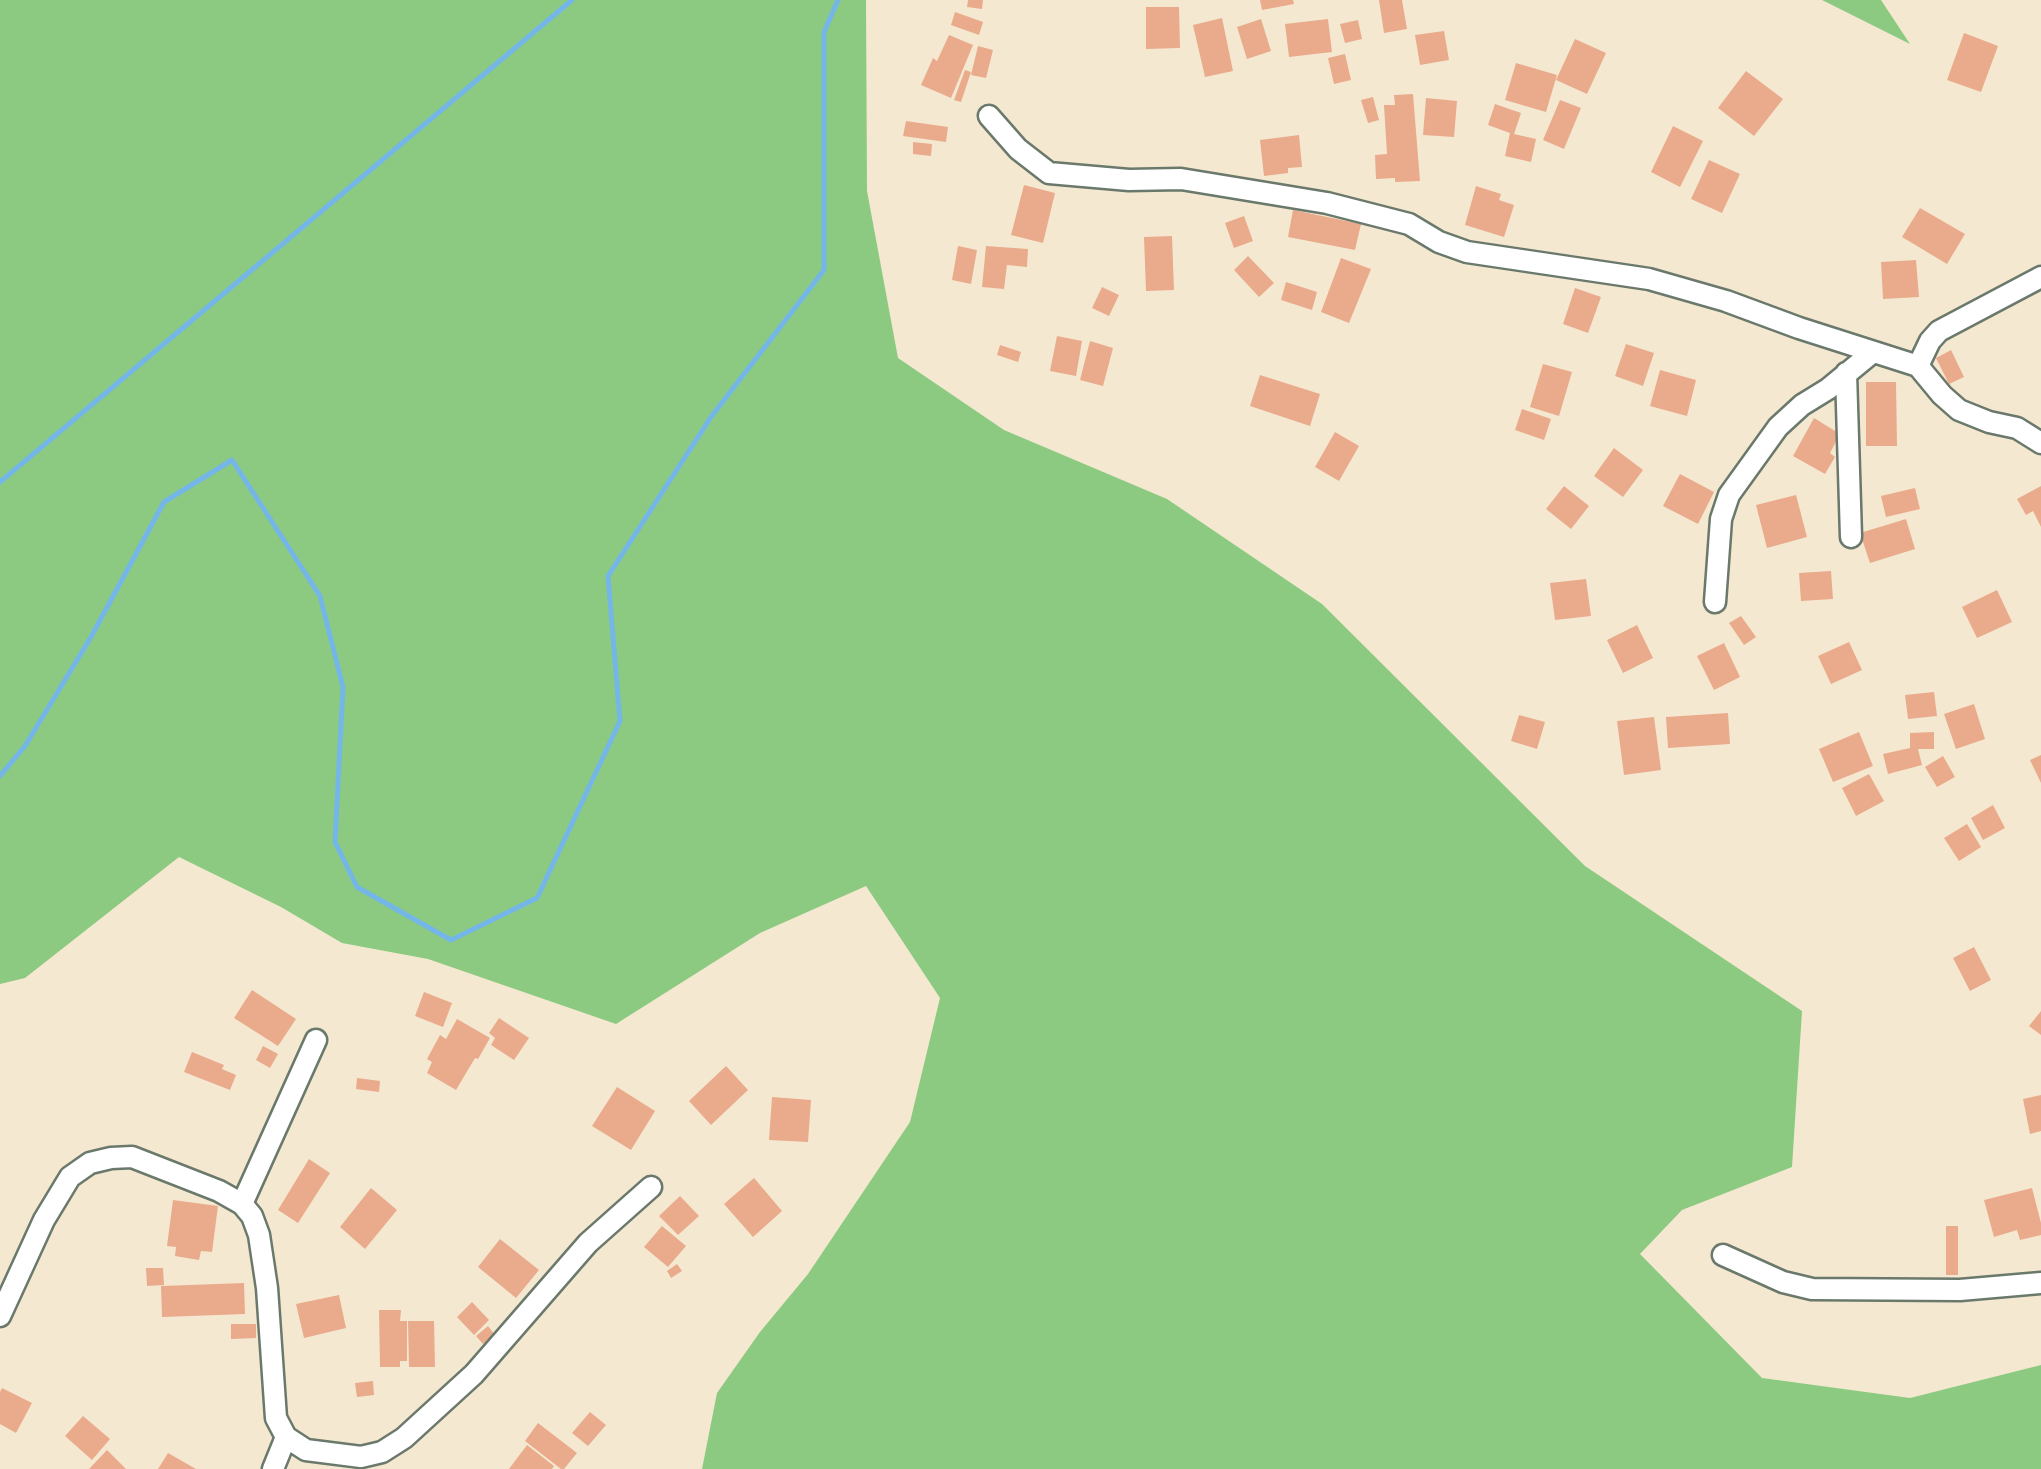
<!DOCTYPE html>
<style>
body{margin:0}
canvas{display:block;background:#f4e8d0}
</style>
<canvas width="2041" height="1469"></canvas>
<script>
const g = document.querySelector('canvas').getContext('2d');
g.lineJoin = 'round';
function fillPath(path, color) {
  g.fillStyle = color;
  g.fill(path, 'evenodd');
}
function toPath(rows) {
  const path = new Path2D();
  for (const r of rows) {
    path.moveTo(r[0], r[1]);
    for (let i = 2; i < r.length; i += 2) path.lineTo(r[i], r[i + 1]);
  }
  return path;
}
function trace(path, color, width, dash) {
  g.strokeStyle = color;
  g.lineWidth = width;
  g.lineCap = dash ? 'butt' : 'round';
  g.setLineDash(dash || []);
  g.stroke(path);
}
const green = toPath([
 [0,0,866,0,867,191,898,358,1004,430,1167,499,1322,604,1585,866,1802,1011,1792,1167,1682,1210,1640,1254,1762,1378,1910,1398,2041,1365,2041,1469,702,1469,717,1393,760,1332,808,1274,910,1122,940,998,866,886,760,933,616,1024,428,959,342,943,281,907,179,857,25,978,0,984],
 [1822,0,1881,0,1910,44]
]);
const stream = toPath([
 [0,482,572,0],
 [0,776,25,746,91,637,164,502,232,460,320,596,343,687,335,842,357,887,451,940,537,898,620,721,608,576,711,417,824,270,824,32,838,0]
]);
const building = toPath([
 [968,0,983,0,982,9,967,7],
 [1260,0,1293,0,1294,4,1262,10],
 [1379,0,1402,0,1407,29,1384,33],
 [1146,7,1179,7,1180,48,1146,49],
 [955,12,983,22,979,35,951,25],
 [1222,18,1233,71,1205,77,1193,25],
 [1261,19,1271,51,1247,59,1237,27],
 [1328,19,1332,52,1289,57,1285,24],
 [1358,20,1362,39,1345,43,1340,24],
 [1444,31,1449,60,1420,65,1415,35],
 [1964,33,1998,46,1981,92,1947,80],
 [949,35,973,45,951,98,921,85,933,58,937,61],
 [1575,39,1606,53,1587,94,1556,80],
 [978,46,993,50,986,78,971,75],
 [1345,54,1351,80,1334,84,1328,58],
 [1516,63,1557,75,1546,112,1505,100],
 [965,70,971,72,961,102,954,100],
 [1746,71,1783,99,1754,136,1718,108],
 [1413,94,1420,181,1395,182,1395,178,1376,179,1375,155,1387,154,1384,105,1395,105,1394,95],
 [1373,97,1379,120,1368,123,1361,100],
 [1426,98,1457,101,1454,137,1423,135],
 [1560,100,1581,108,1564,149,1543,140],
 [1495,104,1521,113,1514,134,1536,139,1531,162,1505,156,1510,133,1488,125],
 [906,121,948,127,946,142,903,136],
 [1673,126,1703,141,1680,187,1651,172],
 [1299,135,1302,167,1288,168,1288,173,1264,176,1260,140],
 [913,142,932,144,931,156,913,154],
 [1709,160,1740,174,1722,213,1691,199],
 [1024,185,1055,193,1043,243,1011,235],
 [1476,186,1501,194,1499,200,1514,205,1504,237,1465,225],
 [1920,208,1965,234,1947,264,1902,237],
 [1293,210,1361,224,1355,250,1288,237],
 [1244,216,1253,241,1234,248,1225,223],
 [1172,236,1174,290,1146,291,1144,237],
 [958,246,977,250,971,284,952,280],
 [986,246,1028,249,1027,267,1007,265,1004,289,982,287],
 [1248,256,1274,283,1259,297,1234,270],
 [1341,258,1371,269,1349,323,1321,312],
 [1916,260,1919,297,1883,299,1881,262],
 [1286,282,1317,292,1312,310,1281,300],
 [1102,287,1119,295,1109,316,1092,308],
 [1575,288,1601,297,1588,333,1563,324],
 [1057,336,1082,341,1076,376,1050,371],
 [1090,341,1113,348,1103,386,1080,380],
 [1626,344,1654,353,1643,386,1615,376],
 [1000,345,1021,352,1018,362,997,355],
 [1951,350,1964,377,1949,384,1936,358],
 [1543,364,1572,372,1559,416,1530,407],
 [1660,370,1696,380,1687,416,1650,406],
 [1260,375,1320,394,1310,426,1250,406],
 [1866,382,1896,382,1897,446,1866,446],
 [1522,409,1551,419,1544,440,1515,430],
 [1814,418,1840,434,1830,453,1835,457,1825,474,1793,456],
 [1335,432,1359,446,1339,481,1315,467],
 [1614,448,1643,470,1623,497,1594,476],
 [1680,474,1714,492,1698,524,1663,506],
 [1564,486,1589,506,1571,529,1546,509],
 [2041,486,2041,527,2033,511,2026,515,2017,499],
 [1915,488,1920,509,1886,517,1881,496],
 [1796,495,1807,537,1767,548,1756,505],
 [1906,519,1915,549,1870,563,1860,533],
 [1831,571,1833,599,1801,601,1799,573],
 [1586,579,1591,616,1555,620,1550,583],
 [1997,590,2012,622,1977,638,1962,607],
 [1741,616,1756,637,1744,645,1729,623],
 [1637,625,1653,658,1623,673,1607,640],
 [1849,642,1862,670,1831,684,1818,656],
 [1724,643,1740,677,1714,690,1697,656],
 [1934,692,1937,716,1908,719,1905,695],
 [1974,704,1985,739,1956,749,1944,714],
 [1728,713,1730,744,1668,748,1666,717],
 [1519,715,1545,722,1537,749,1511,741],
 [1654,717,1661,770,1624,775,1617,721],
 [1859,732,1873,766,1833,782,1819,749],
 [1934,732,1934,749,1918,749,1922,765,1888,774,1883,754,1910,748,1910,733],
 [2041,755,2041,783,2030,760],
 [1943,756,1955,777,1937,787,1925,767],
 [1869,774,1884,801,1856,816,1842,788],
 [1993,805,2005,828,1983,840,1971,818],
 [1967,824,1981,847,1959,861,1944,838],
 [1974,947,1991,980,1970,991,1953,958],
 [252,990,296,1019,278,1046,234,1018],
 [424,992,452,1003,443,1027,415,1016],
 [2041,1011,2041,1035,2029,1026],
 [499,1018,529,1038,514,1060,491,1045,495,1038,489,1033],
 [457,1019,490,1038,478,1059,475,1058,456,1090,427,1073,432,1062,427,1059,440,1035,446,1039],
 [263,1046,278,1054,270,1068,256,1060],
 [192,1052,224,1065,222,1069,236,1075,230,1090,184,1072],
 [726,1066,748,1090,711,1125,689,1101],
 [357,1078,380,1081,379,1092,356,1089],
 [617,1087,655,1111,631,1150,592,1126],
 [2041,1095,2041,1131,2030,1134,2023,1099],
 [772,1097,811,1100,808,1142,769,1140],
 [309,1159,330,1173,298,1223,278,1210],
 [754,1178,782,1211,753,1237,724,1204],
 [371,1188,397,1210,365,1249,340,1227],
 [2032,1188,2041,1223,2041,1235,2020,1240,2017,1230,1994,1237,1984,1200],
 [680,1196,699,1216,678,1235,659,1216],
 [173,1200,218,1206,212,1252,201,1251,199,1260,175,1256,176,1247,167,1246],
 [662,1226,686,1246,668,1267,644,1247],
 [1946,1226,1958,1226,1958,1275,1946,1275],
 [500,1239,539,1270,516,1298,478,1267],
 [677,1264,682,1271,671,1278,667,1271],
 [146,1268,163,1268,164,1285,147,1286],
 [244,1283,245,1314,162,1317,161,1286],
 [339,1295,346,1328,304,1338,296,1304],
 [472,1302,489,1320,474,1335,457,1317],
 [379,1310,401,1310,400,1321,407,1321,407,1361,400,1361,400,1367,380,1367],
 [408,1321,434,1321,435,1367,409,1367],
 [231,1324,256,1324,256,1338,231,1339],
 [488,1326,495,1335,483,1344,476,1336],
 [373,1381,374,1395,357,1397,355,1383],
 [2,1388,32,1403,16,1433,0,1424,0,1392],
 [590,1412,606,1425,588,1446,572,1433],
 [83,1416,110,1439,92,1460,65,1436],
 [538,1423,577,1453,564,1469,561,1469,525,1441],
 [527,1445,554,1466,552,1469,509,1469],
 [107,1450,126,1469,89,1469],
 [168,1453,196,1469,158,1469]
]);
const minor = toPath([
 [989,116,1018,149,1049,173,1129,180,1181,179,1327,203,1409,224,1439,242,1467,252,1649,279,1726,301,1799,328,1918,366,1942,395,1959,410,1989,422,2017,428,2041,443],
 [1918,366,1930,341,1939,331,2041,277],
 [1846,373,1851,537],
 [1715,602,1721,519,1729,495,1778,427,1802,405,1828,389,1873,352],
 [242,1204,316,1040],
 [1723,1255,1783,1282,1812,1289,1960,1290,2041,1283],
 [0,1316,44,1220,70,1177,90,1163,111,1158,132,1157,219,1191,242,1204,252,1216,259,1235,267,1288,276,1418,286,1437,306,1450,361,1457,382,1452,404,1438,474,1374,588,1243,651,1187],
 [273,1469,286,1437]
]);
fillPath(green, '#8cca81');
trace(stream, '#75b6e9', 5);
fillPath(building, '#eaab8d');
trace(minor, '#6a796b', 25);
trace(minor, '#fff', 20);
</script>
